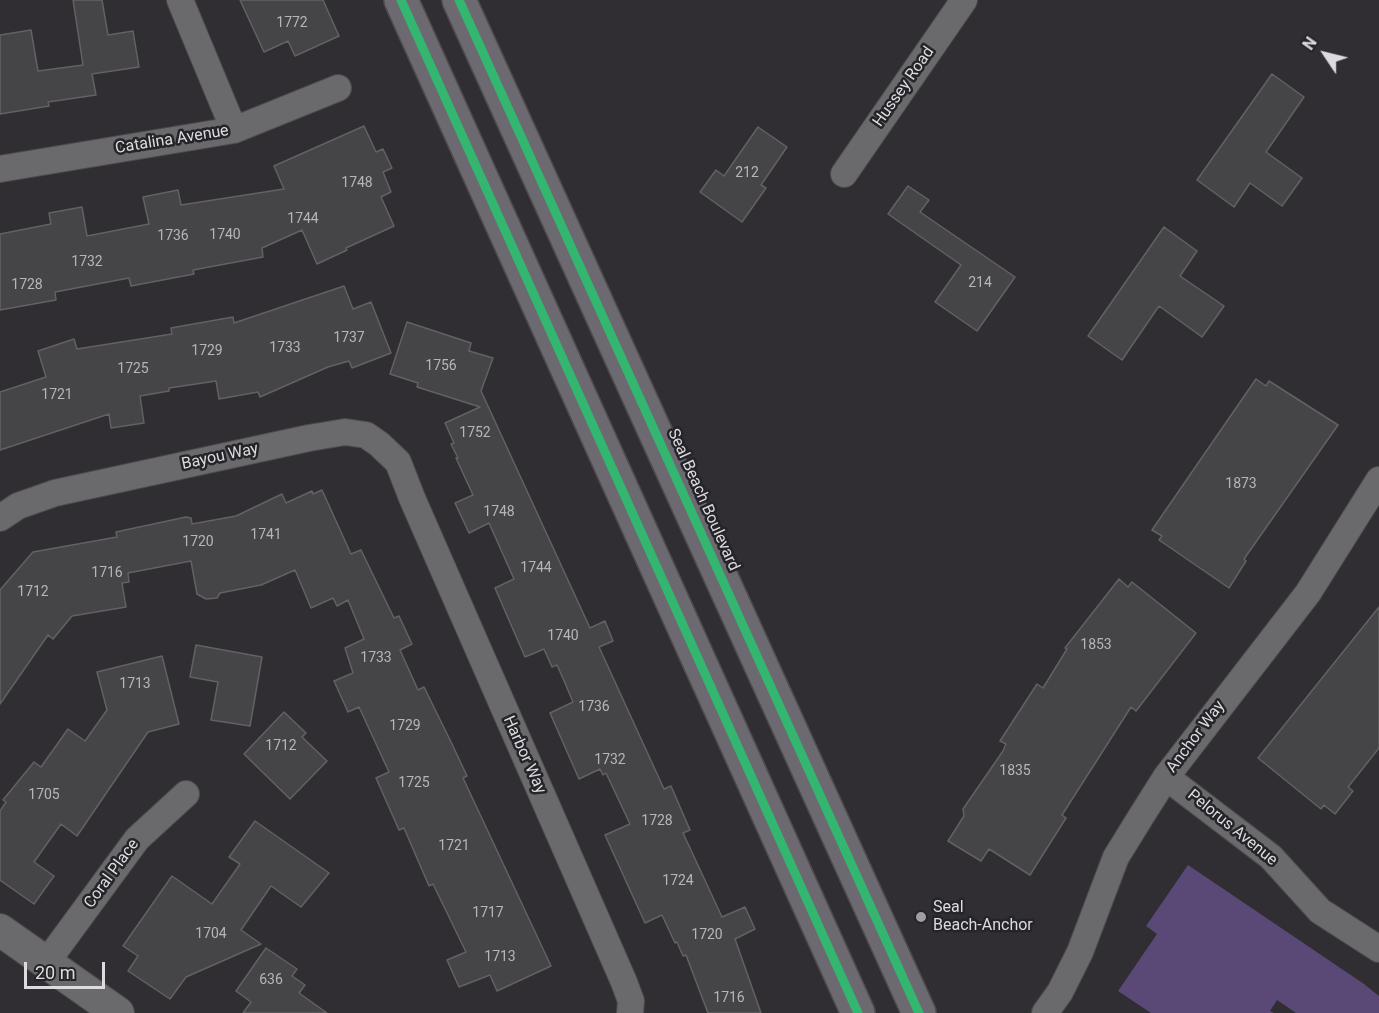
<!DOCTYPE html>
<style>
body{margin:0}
#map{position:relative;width:1379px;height:1013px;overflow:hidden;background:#302e32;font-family:Roboto,sans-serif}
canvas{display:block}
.north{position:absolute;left:1295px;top:24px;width:60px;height:60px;-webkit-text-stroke:4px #252429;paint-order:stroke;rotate:305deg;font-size:16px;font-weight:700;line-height:24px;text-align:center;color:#dddbdf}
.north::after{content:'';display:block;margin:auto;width:21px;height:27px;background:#dddbdf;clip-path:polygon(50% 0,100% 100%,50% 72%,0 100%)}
.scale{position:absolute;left:24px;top:962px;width:81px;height:27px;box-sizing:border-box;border:3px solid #dddbdf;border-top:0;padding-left:8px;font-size:18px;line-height:21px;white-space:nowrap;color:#dddbdf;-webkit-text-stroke:4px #252429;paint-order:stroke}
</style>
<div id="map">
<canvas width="1379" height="1013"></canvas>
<div class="north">N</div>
<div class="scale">20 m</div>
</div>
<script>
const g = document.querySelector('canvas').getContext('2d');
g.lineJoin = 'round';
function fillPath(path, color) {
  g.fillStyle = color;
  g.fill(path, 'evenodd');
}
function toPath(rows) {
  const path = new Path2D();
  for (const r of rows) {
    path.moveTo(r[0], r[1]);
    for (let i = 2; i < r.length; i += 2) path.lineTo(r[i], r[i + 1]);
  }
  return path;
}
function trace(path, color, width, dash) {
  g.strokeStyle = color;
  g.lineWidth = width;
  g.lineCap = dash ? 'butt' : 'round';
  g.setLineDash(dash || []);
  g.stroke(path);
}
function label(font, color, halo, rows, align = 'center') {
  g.font = font + ' Roboto,sans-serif';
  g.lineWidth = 5;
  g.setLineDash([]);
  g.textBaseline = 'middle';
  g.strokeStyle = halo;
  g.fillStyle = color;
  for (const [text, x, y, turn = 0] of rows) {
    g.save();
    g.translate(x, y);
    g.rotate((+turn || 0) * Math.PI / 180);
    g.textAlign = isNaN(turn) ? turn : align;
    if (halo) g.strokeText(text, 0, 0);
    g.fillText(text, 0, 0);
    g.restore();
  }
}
const green = toPath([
 [1188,865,1364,984,1379,996,1379,1013,1296,1013,1277,1000,1270,1011,1274,1013,1151,1013,1118,991,1157,934,1146,926]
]);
const building = toPath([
 [73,0,102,0,108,35,133,31,139,67,92,74,96,95,48,102,49,106,0,114,0,35,31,30,38,71,83,65,73,0],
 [240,0,323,0,339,36,295,56,288,41,264,52,240,0],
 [1272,74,1304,97,1266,152,1302,178,1282,206,1250,183,1234,207,1197,180,1272,74],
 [364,126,376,152,383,149,392,168,383,172,391,192,381,197,394,226,346,248,347,250,317,264,302,230,262,248,263,257,193,270,194,274,131,286,129,278,55,292,56,300,0,310,0,234,51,224,49,213,82,207,87,236,149,224,143,197,178,190,181,205,284,189,274,166,364,126],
 [758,127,787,147,761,185,766,188,742,222,700,192,716,170,724,176,758,127],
 [908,186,929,200,920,212,1015,277,977,331,935,302,961,265,888,214,908,186],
 [1164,227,1197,251,1180,276,1224,306,1202,337,1159,306,1122,360,1088,336,1164,227],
 [344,286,353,309,371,302,391,353,352,368,349,361,328,367,260,397,258,392,219,399,216,381,169,388,169,391,140,396,144,423,111,428,109,414,0,450,0,392,46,377,38,351,74,339,77,349,172,334,171,328,233,317,234,323,344,286],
 [407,322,471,343,469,351,493,358,481,391,590,628,605,621,613,641,599,647,664,789,671,786,690,830,683,833,722,917,745,907,755,929,735,939,761,1013,708,1013,686,955,683,956,677,942,675,943,662,915,645,923,605,835,630,824,606,773,603,775,600,769,579,779,550,713,573,702,565,683,557,665,552,667,544,649,525,657,495,588,514,579,489,523,469,533,455,503,473,495,456,458,458,458,451,444,454,443,445,423,480,407,417,387,418,383,390,374,407,322],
 [1256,379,1266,386,1269,381,1338,425,1244,559,1246,561,1229,588,1159,540,1162,536,1152,530,1256,379],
 [322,490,351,554,361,550,394,618,399,616,412,644,400,650,418,690,424,687,452,744,467,776,463,778,551,966,497,991,490,975,459,987,447,960,466,952,433,884,429,886,404,828,399,830,376,778,389,772,359,707,348,712,334,681,353,673,345,648,364,639,348,600,337,606,333,598,311,608,295,570,261,585,220,593,217,598,206,599,197,594,191,561,128,573,129,582,122,583,126,607,72,616,53,639,48,635,0,704,0,590,33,552,117,537,116,532,186,517,191,518,192,524,236,516,282,494,286,503,312,491,313,494,322,490],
 [1119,579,1128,587,1132,582,1196,633,1136,711,1131,707,1062,815,1066,818,1030,875,989,849,981,861,948,841,964,816,963,809,1003,751,1006,744,1000,741,1037,684,1043,688,1067,649,1065,648,1119,579],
 [1379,607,1379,748,1348,787,1353,791,1335,814,1324,805,1321,809,1258,758,1379,607],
 [196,645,262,657,250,726,211,720,218,682,190,677,196,645],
 [162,656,179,724,148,732,77,836,61,824,34,862,54,876,34,904,0,880,0,811,6,802,3,800,34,762,41,767,68,729,85,741,107,710,97,672,162,656],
 [284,712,306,733,302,737,327,761,290,799,244,754,284,712],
 [255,821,329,873,301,907,271,886,241,930,261,944,186,977,170,999,128,971,138,956,123,946,172,876,212,904,240,864,229,857,255,821],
 [266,948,297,969,292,976,305,985,299,993,327,1013,243,1013,251,1002,236,991,266,948]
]);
const minor = toPath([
 [180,0,234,130],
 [0,169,234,130,338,88],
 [844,174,964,0],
 [0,518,18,506,55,493,309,438,345,432,366,435,379,444,398,462,412,498,624,982,631,1001,630,1013],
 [1166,777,1271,857,1320,911,1379,949],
 [46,963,137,839,186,794],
 [1045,1013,1060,992,1080,952,1116,857,1142,815,1166,777,1308,593,1379,480]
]);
const tertiary = toPath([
 [0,930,118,1013]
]);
const primary = toPath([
 [401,0,858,1013],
 [459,0,919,1013]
]);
const cycleway = toPath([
 [401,0,858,1013],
 [459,0,919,1013]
]);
const markers = [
 [921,917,6,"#a09ea2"]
];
const numberNames = [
 ["1772",292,23],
 ["212",747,173],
 ["1748",357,183],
 ["1744",303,219],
 ["1740",225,235],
 ["1736",173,236],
 ["1732",87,262],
 ["214",980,283],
 ["1728",27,285],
 ["1737",349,338],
 ["1733",285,348],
 ["1729",207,351],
 ["1756",441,366],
 ["1725",133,369],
 ["1721",57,395],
 ["1752",475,433],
 ["1873",1241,484],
 ["1748",499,512],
 ["1741",266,535],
 ["1720",198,542],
 ["1744",536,568],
 ["1716",107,573],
 ["1712",33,592],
 ["1740",563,636],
 ["1853",1096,645],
 ["1733",376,658],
 ["1713",135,684],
 ["1736",594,707],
 ["1729",405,726],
 ["1712",281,746],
 ["1732",610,760],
 ["1835",1015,771],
 ["1725",414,783],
 ["1705",44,795],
 ["1728",657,821],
 ["1721",454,846],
 ["1724",678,881],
 ["1717",488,913],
 ["1704",211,934],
 ["1720",707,935],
 ["1713",500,957],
 ["636",271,980],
 ["1716",729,998]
];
const streetNames = [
 ["Hussey Road",904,87,-55],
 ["Catalina Avenue",172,140,-9],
 ["Bayou Way",220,457,-12],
 ["Seal Beach Boulevard",703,500,66],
 ["Anchor Way",1196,737,-53],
 ["Harbor Way",524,755,66],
 ["Pelorus Avenue",1232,828,39],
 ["Coral Place",112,874,-54]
];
const poiNames = [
 ["Seal",933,908],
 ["Beach-Anchor",933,926]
];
fillPath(green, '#5a4976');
fillPath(building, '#454447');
trace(building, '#626164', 1.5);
trace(minor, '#4c4b4d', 28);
trace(tertiary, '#4c4b4d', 34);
trace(primary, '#4c4b4d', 36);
trace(minor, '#6a696b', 26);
trace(tertiary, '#6a696b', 32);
trace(primary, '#6c6a70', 33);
trace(cycleway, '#33b770', 9);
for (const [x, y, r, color] of markers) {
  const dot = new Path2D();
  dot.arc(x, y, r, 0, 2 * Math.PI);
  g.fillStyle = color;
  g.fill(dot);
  trace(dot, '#252429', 2);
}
label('14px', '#b7b5b9', null, numberNames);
label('16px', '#dddbdf', '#252429', streetNames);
label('16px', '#dddbdf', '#252429', poiNames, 'left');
</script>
